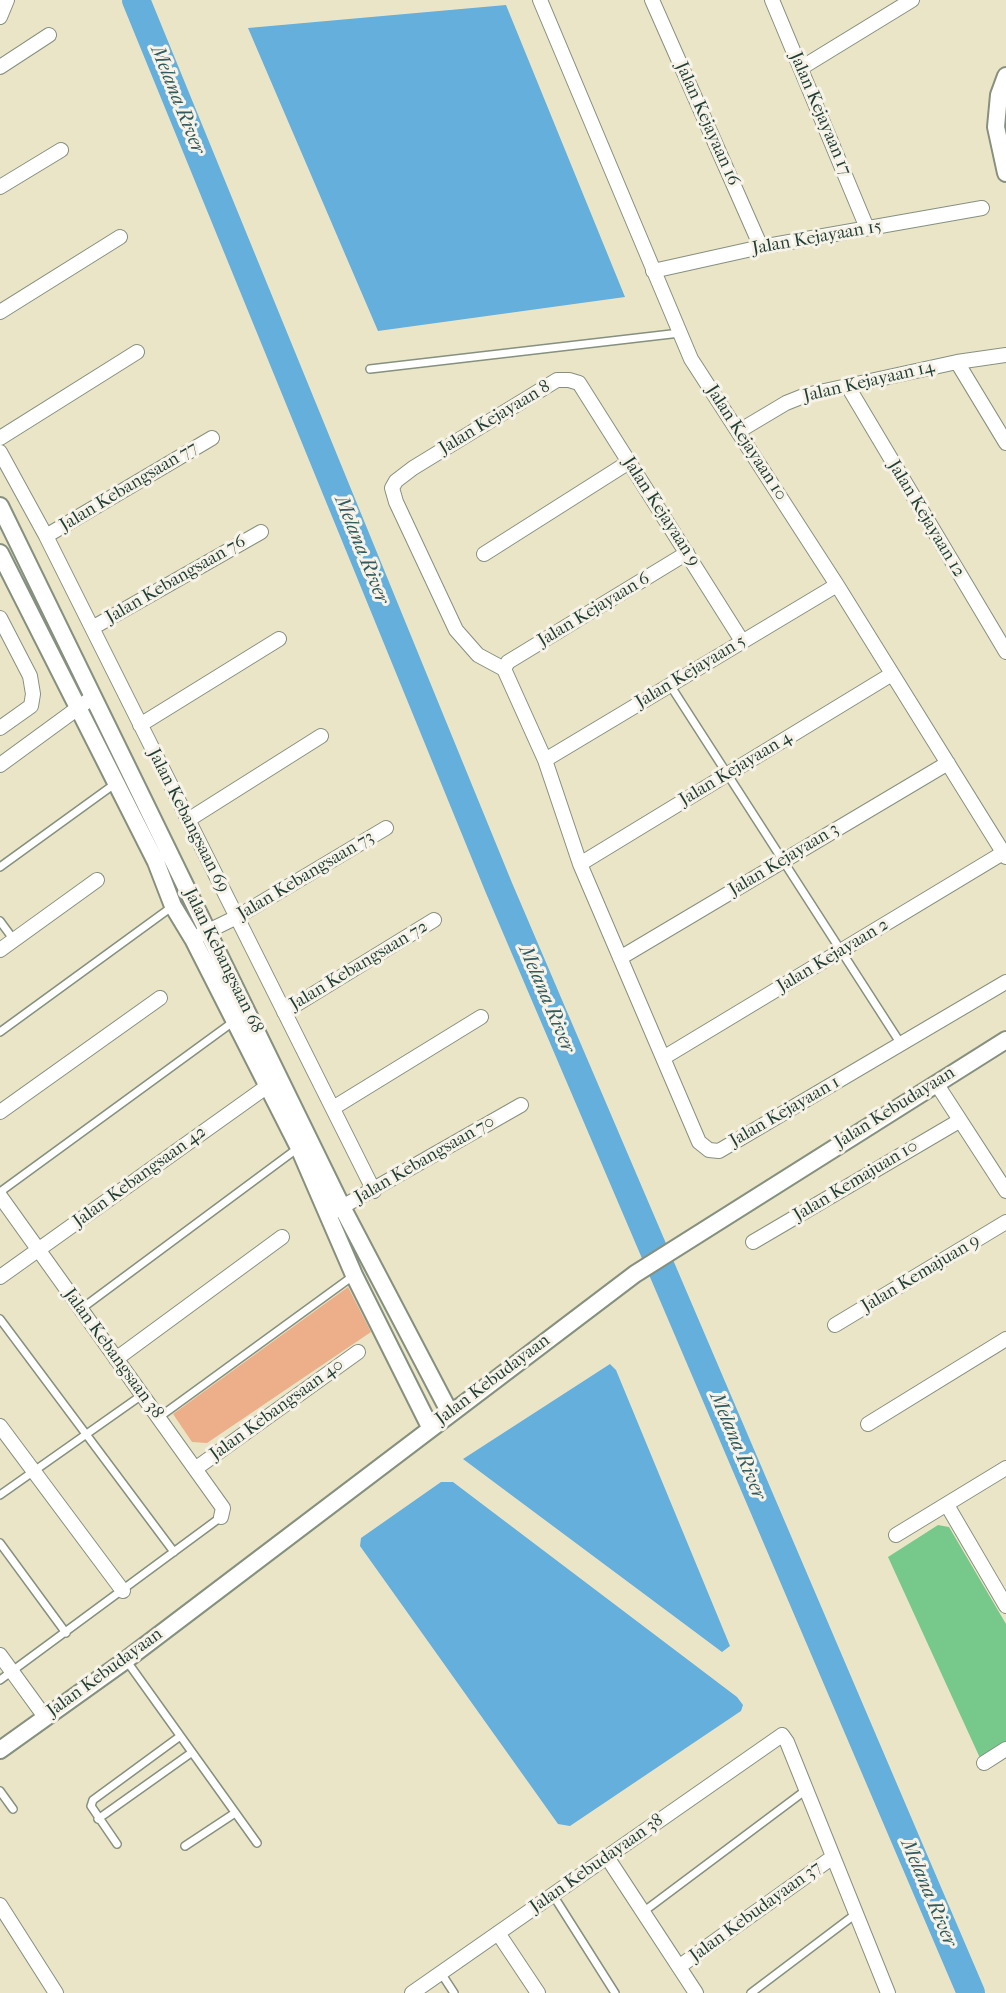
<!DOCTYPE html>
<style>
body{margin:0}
canvas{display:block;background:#ebe5c8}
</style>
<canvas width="1006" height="1993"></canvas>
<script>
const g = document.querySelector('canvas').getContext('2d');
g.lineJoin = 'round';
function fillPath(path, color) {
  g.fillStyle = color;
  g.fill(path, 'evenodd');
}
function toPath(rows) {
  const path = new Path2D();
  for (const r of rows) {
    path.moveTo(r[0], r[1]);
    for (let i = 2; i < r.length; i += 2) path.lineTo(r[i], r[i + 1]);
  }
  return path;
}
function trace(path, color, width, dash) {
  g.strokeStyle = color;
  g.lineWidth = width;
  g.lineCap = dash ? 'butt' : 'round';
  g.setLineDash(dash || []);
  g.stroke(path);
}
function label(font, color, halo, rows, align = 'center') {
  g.font = font + ' "IM FELL French Canon",serif';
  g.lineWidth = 6;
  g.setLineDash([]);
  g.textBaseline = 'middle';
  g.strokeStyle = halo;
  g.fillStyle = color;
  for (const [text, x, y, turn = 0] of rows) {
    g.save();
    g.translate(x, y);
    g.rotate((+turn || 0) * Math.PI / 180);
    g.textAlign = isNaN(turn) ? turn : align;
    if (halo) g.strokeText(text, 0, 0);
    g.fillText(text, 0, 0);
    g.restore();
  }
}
const green = toPath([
 [938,1525,949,1527,1006,1624,1006,1743,980,1758,888,1557]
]);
const water = toPath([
 [506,5,625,297,378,331,248,28],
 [610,1364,616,1370,730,1646,722,1652,463,1459],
 [441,1482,453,1482,737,1697,743,1705,741,1711,570,1826,558,1824,360,1546,361,1538]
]);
const river = toPath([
 [136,0,499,888,971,1993]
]);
const building = toPath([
 [348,1287,371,1332,207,1443,192,1442,173,1414]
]);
const service = toPath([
 [370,369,680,333],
 [670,685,901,1044],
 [0,867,116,783],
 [0,921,14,940],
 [0,1032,173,906],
 [0,1192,233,1022],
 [81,1309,298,1148],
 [0,1319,174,1552],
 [158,1418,353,1276],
 [0,1495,142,1395],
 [0,1543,66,1633],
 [126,1660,257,1843],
 [0,1680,221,1517],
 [0,1791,13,1809],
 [98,1819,191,1753],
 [117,1844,91,1806,93,1800,179,1737],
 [185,1846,235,1813],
 [553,1895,615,1993],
 [643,1912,806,1790],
 [441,1973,454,1993],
 [751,1993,857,1913]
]);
const minor = toPath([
 [540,0,691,359,837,585,1006,857],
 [652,0,761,247],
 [772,0,867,228],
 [0,17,7,0],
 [0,67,49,35],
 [801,68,912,0],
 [0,187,61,150],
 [653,271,761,247,982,208],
 [0,312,120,237],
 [957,362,1006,443],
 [847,385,1006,652],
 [739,431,786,403,806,395,957,362,1006,355],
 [0,438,137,352],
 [0,452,46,536,374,1191],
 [46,536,212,438],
 [484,554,629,462],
 [0,618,30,676,33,694,31,706,0,728],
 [92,628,261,532],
 [504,669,545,760,580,864,699,1142,709,1150,719,1151,1006,982],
 [504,669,478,655,456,630,396,502,392,488,396,481,413,468,557,380,569,380,579,383,742,641],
 [504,669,508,662,687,553],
 [140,725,279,639],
 [545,760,837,585],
 [0,765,93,697],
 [188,820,321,736],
 [580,864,892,674],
 [200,935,237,917,386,828],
 [0,950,97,880],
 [620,958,948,763],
 [284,1012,434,920],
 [663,1058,1003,853],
 [936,1083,1006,1191],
 [333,1108,481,1017],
 [0,1112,160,998],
 [0,1196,223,1508,221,1517],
 [335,1211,521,1105],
 [753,1242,959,1121],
 [0,1277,276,1080],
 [835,1325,1006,1222],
 [116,1359,282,1237],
 [868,1424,1006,1339],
 [0,1426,123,1591],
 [195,1469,358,1352],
 [947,1505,1006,1606],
 [896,1535,1006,1468],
 [0,1655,45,1717],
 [984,1763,1006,1749],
 [607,1857,696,1993],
 [0,1905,56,1993],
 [498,1933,538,1993],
 [680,1966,833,1857],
 [412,1993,782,1735,787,1742,888,1993]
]);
const tertiary = toPath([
 [1006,76,999,95,996,127,1006,173],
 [0,506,342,1207,450,1413],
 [0,553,156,862,173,906,193,939,299,1148,354,1275,430,1427],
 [0,1750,126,1660,635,1274,1006,1040]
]);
const streetNames = [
 ["Jalan Kejayaan 17",820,114,67],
 ["Jalan Kejayaan 16",707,124,66],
 ["Jalan Kejayaan 15",817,238,-10],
 ["Jalan Kejayaan 14",869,382,-13],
 ["Jalan Kejayaan 8",495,418,-31],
 ["Jalan Kejayaan 10",746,443,57],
 ["Jalan Kebangsaan 77",129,487,-31],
 ["Jalan Kejayaan 9",661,512,57],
 ["Jalan Kejayaan 12",926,519,59],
 ["Jalan Kebangsaan 76",176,580,-30],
 ["Jalan Kejayaan 6",594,610,-31],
 ["Jalan Kejayaan 5",691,672,-31],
 ["Jalan Kejayaan 4",736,769,-31],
 ["Jalan Kebangsaan 69",188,821,63],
 ["Jalan Kejayaan 3",784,860,-31],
 ["Jalan Kebangsaan 73",306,876,-31],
 ["Jalan Kejayaan 2",833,956,-31],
 ["Jalan Kebangsaan 68",223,961,64],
 ["Jalan Kebangsaan 72",359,966,-31],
 ["Jalan Kebudayaan",895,1108,-32],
 ["Jalan Kejayaan 1",785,1112,-30],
 ["Jalan Kebangsaan 70",425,1160,-30],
 ["Jalan Kebangsaan 42",140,1177,-36],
 ["Jalan Kemajuan 10",856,1181,-31],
 ["Jalan Kemajuan 9",921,1274,-31],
 ["Jalan Kebangsaan 38",113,1354,54],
 ["Jalan Kebudayaan",493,1380,-37],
 ["Jalan Kebangsaan 40",277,1410,-36],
 ["Jalan Kebudayaan",105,1673,-36],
 ["Jalan Kebudayaan 38",597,1864,-35],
 ["Jalan Kebudayaan 37",756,1912,-36]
];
const waterNames = [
 ["Melana River",177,100,68],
 ["Melana River",361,550,68],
 ["Melana River",546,999,67],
 ["Melana River",737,1446,67],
 ["Melana River",928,1893,67]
];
fillPath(green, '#76c88b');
fillPath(water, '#64afdc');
trace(river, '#64afdc', 28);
fillPath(building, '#ecaf89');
trace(service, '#85917e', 10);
trace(minor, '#85917e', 16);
trace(tertiary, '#85917e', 20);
trace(service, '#fff', 7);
trace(minor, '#fff', 14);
trace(tertiary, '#fff', 16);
label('18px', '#1f3d34', '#f7f3e8', streetNames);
label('italic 20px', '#305a5e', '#f7f3e8', waterNames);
</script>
